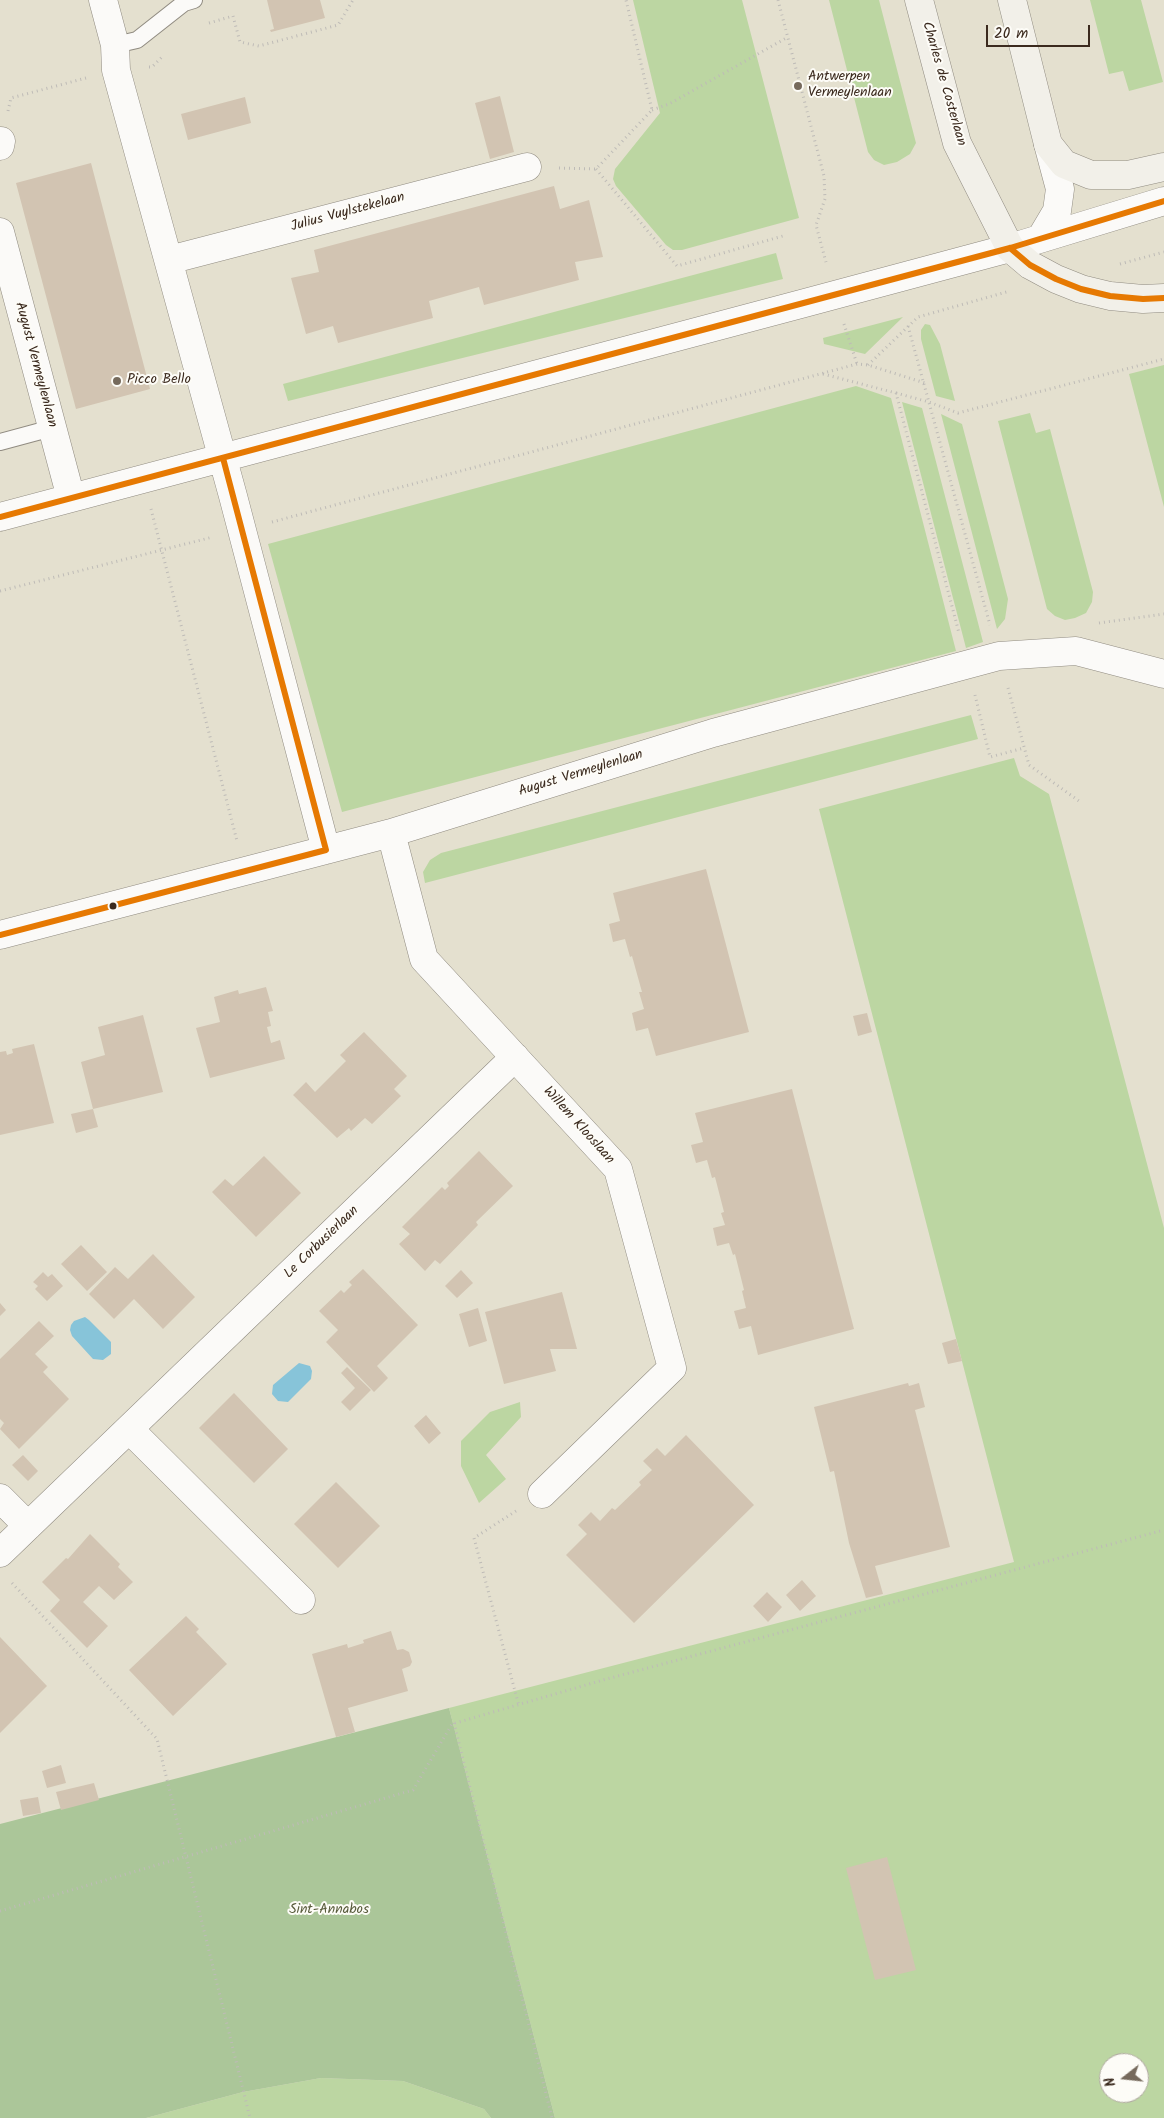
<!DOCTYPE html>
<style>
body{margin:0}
#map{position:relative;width:1164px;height:2118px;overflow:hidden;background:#e4e0cf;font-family:Kalam,sans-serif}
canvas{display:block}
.north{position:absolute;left:1099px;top:2053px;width:50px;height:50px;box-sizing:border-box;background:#fdfcf7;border:1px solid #afa8a0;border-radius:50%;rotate:254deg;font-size:14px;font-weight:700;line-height:20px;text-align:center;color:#3b2a1e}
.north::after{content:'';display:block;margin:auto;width:18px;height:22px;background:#766a5c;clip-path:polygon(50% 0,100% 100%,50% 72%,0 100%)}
.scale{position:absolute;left:986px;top:25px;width:104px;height:22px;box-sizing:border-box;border:2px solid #3b2a1e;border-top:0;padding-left:6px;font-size:15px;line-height:18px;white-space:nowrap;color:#3b2a1e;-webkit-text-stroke:4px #fdfcf7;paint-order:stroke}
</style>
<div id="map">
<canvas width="1164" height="2118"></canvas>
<div class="north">N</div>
<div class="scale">20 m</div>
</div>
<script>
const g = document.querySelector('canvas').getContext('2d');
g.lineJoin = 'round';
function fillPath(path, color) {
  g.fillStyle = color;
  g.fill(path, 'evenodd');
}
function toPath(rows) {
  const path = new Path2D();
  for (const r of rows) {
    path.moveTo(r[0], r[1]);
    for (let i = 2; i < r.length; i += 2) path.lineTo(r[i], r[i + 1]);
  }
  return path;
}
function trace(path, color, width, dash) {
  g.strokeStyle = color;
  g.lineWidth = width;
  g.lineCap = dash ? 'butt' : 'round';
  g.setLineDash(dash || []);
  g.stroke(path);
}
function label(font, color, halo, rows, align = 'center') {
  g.font = font + ' Kalam,sans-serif';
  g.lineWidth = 4;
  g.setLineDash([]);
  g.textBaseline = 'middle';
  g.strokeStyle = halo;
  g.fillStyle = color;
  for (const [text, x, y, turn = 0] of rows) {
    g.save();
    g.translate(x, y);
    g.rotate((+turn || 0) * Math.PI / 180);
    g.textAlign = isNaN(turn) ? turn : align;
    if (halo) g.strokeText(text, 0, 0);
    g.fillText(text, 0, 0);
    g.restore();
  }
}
const green = toPath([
 [633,0,742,0,799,218,682,250,673,250,666,245,616,186,613,179,615,169,660,113],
 [829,0,879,0,916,143,910,154,897,162,884,165,874,160,868,152],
 [1090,0,1141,0,1163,82,1129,91,1123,71,1109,74],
 [776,253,783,279,288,401,283,384],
 [903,317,865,354,824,344,823,338],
 [925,324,930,325,940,344,955,401,936,396,921,339,921,330],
 [1164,365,1164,507,1129,374],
 [856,386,891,398,956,651,342,812,268,544],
 [902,402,922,408,983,642,966,648],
 [1030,413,1036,433,1050,429,1093,592,1092,602,1086,613,1075,618,1065,620,1055,616,1047,609,998,421],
 [941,414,962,424,1008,599,1005,619,997,629],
 [971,715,978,739,425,883,423,872,430,860,441,853],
 [1014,758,1020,776,1049,794,1164,1228,1164,2118,555,2118,449,1708,1014,1562,819,809],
 [1109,2063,1139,2063,1139,2093,1109,2093],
 [520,1402,521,1417,486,1455,506,1479,479,1503,461,1466,461,1441,490,1412],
 [321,2078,403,2081,484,2109,491,2118,146,2118,243,2092]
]);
const forest = toPath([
 [449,1708,555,2118,491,2118,484,2109,403,2081,321,2078,243,2092,146,2118,0,2118,0,1824]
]);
const water = toPath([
 [85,1317,89,1320,111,1342,111,1354,103,1360,93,1359,72,1336,70,1330,71,1325,74,1321],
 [299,1363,310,1366,312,1371,311,1379,288,1402,278,1401,272,1394,273,1385]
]);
const building = toPath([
 [267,0,320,0,325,18,271,32,270,30,274,29],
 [500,96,514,152,490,159,475,103],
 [245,97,251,123,188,140,181,114],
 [91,163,150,389,76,409,16,183],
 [554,186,560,209,589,200,603,257,575,262,579,280,484,305,479,287,429,301,433,318,338,343,333,326,306,334,291,278,319,272,314,250],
 [706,869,749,1032,656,1056,648,1028,636,1031,632,1013,644,1009,639,992,642,992,632,956,630,957,625,939,613,942,609,924,620,921,613,893],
 [266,987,273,1011,268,1012,271,1026,267,1027,271,1043,280,1040,285,1059,210,1078,196,1028,220,1022,214,997,238,990,239,994],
 [867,1013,872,1032,858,1036,853,1016],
 [143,1015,163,1092,93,1109,98,1127,76,1133,71,1114,93,1109,81,1062,105,1055,98,1027],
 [364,1032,407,1076,394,1089,401,1096,372,1124,365,1118,351,1131,349,1128,337,1138,293,1095,306,1082,315,1092,346,1061,340,1055],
 [34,1044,54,1123,0,1135,0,1052,6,1051,7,1055,13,1053,12,1049],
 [792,1089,854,1329,758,1355,751,1326,739,1329,734,1311,746,1308,742,1291,744,1290,735,1254,733,1255,729,1243,717,1246,713,1228,725,1225,721,1213,724,1212,715,1177,712,1178,707,1160,696,1163,691,1145,703,1142,695,1113],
 [479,1151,513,1186,476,1222,478,1225,440,1264,435,1260,425,1271,399,1244,410,1234,402,1227,442,1187,445,1190,449,1186,447,1183],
 [264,1156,301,1193,256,1237,212,1192,225,1179,233,1186],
 [81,1245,107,1272,87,1291,61,1264],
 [153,1254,195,1297,163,1329,134,1299,114,1319,89,1294,115,1267,128,1279],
 [363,1269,418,1325,377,1366,388,1378,374,1392,326,1342,338,1330,319,1311,341,1290,344,1293,352,1285,349,1282],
 [461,1270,473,1283,457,1298,445,1286],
 [43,1272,48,1277,52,1274,63,1286,47,1301,35,1289,38,1286,33,1282],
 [562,1292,577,1349,550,1349,556,1371,504,1384,485,1312],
 [0,1303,6,1310,0,1316],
 [478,1308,487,1341,469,1347,459,1314],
 [39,1321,54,1336,35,1354,48,1367,43,1372,69,1399,19,1449,0,1429,4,1423,0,1419,0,1359],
 [956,1339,962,1361,948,1364,942,1343],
 [347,1367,371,1390,350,1411,341,1402,355,1388,341,1373],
 [908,1383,909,1386,919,1383,925,1407,915,1410,950,1547,875,1566,883,1594,866,1598,849,1543,834,1471,830,1472,814,1407],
 [234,1393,288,1449,254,1483,199,1428],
 [426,1415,441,1433,429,1444,414,1426],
 [686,1435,754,1505,634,1623,566,1555,587,1534,578,1525,591,1512,600,1521,612,1508,615,1510,641,1485,639,1482,652,1470,643,1461,657,1448,665,1456],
 [23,1455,38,1471,28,1481,12,1465],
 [336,1482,380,1526,338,1568,294,1524],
 [90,1534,120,1564,118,1567,133,1582,114,1600,99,1586,83,1602,108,1626,87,1648,50,1611,60,1600,42,1582,66,1558,68,1559],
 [802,1580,816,1596,800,1611,786,1595],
 [767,1592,782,1607,768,1622,753,1606],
 [186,1616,199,1629,196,1632,227,1664,173,1716,129,1670],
 [391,1631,397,1650,403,1649,409,1652,412,1662,410,1666,402,1669,408,1691,348,1708,355,1732,336,1737,312,1654,347,1644,348,1648,364,1643,363,1640],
 [0,1637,47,1686,0,1733],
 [61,1765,66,1783,47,1788,42,1771],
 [94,1783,99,1800,61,1810,56,1792],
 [38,1797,41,1813,23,1816,20,1800],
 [887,1857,916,1970,875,1980,846,1868]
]);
const path = toPath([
 [778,0,824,176,825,199,816,225,827,266],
 [209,23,233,16,240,42,259,46,338,25,353,0],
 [149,67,152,67,163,56],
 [652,110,669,104,788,37],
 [8,111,11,98,86,78],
 [559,168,596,169,652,110,626,0],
 [596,169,677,266,783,236],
 [1120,264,1164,252],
 [844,324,857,364],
 [908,326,990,625],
 [868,365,918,317,1010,291],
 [823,374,896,393,959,633],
 [896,393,929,402,958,413,1164,359],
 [151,509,237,841],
 [272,522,857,364,868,365,925,383],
 [0,591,213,537],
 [1099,623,1164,614],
 [1008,688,1029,765,1079,801],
 [975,695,990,757,1024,748],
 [516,1511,474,1538,519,1706],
 [12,1583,157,1739,250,2118],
 [454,1723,552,2118],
 [0,1911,413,1790,452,1724,603,1680,1164,1530]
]);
const service = toPath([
 [115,45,137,40,184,3,194,0],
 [0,442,52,428]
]);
const minor = toPath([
 [103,0,115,45,116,70,233,496,326,850],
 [0,146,1,141],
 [0,232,71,498],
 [1041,238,1057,211,1060,189,1048,144],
 [169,260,527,167],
 [0,517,801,304,1010,248,1164,201],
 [391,833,424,959,618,1169,672,1368,542,1494],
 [0,935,391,833,713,733,999,656,1076,651,1164,674],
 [129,1429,301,1600],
 [0,1498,28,1526],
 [0,1553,515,1057]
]);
const secondary = toPath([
 [919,0,957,143,1010,248,1030,265,1056,279,1081,289,1110,296,1143,299,1164,298],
 [1012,0,1048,144,1064,164,1091,175,1128,175,1164,167]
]);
const bus1 = toPath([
 [1010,248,1030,265,1056,279,1081,289,1110,296,1143,299,1164,298],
 [223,458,326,850],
 [0,517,1010,248,1164,201],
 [0,935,326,850]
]);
const markers = [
 [798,86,5,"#766a5c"],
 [117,381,5,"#766a5c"],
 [113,906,4.5,"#3b2a1e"]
];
const poiNames = [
 ["Antwerpen",808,78],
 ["Vermeylenlaan",808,94],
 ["Picco Bello",127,381]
];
const streetNames = [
 ["Charles de Costerlaan",943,84,74],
 ["Julius Vuylstekelaan",348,213,-15],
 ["August Vermeylenlaan",35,365,75],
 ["August Vermeylenlaan",581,774,-17],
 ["Willem Klooslaan",578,1126,48],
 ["Le Corbusierlaan",322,1243,-44]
];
const parkNames = [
 ["Sint-Annabos",329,1911]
];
fillPath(green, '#bcd6a2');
fillPath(forest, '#abc699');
fillPath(water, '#87c4d9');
fillPath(building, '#d2c4b2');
trace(service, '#908b81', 18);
trace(minor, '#908b81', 29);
trace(secondary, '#908b81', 29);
trace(path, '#bebbb7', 3, [1, 4]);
trace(service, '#fbfaf8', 16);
trace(minor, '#fbfaf8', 28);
trace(secondary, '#f2f0e9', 28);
trace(bus1, '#e67902', 6);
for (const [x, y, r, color] of markers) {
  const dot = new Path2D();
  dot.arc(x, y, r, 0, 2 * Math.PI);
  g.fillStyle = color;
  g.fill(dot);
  trace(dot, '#fdfcf7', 2);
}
label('14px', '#3b2a1e', '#fdfcf7', poiNames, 'left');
label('14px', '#3b2a1e', '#fdfcf7', streetNames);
label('14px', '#585b3b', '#fdfcf7', parkNames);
</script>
